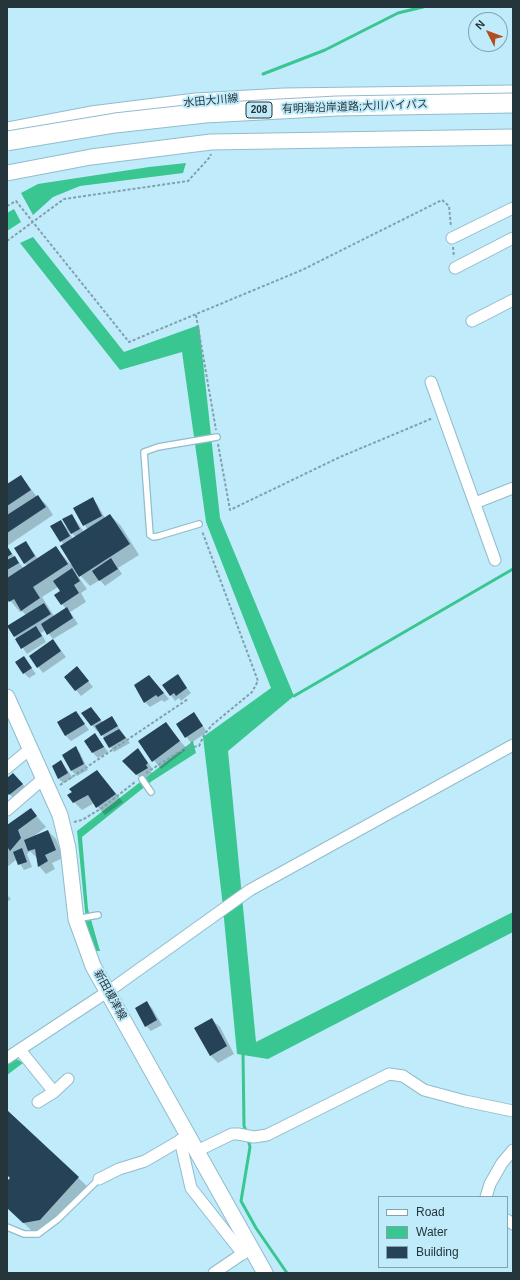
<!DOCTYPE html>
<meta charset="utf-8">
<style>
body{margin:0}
#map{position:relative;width:520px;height:1280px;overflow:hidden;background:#c0ebfb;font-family:Arial,sans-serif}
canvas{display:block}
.frame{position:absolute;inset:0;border:8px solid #24353b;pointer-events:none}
.legend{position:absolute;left:378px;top:1196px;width:130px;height:72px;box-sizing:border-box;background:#c0ebfb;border:1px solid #82a2ae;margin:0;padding:5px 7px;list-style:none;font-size:12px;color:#24353b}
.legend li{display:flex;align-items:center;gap:8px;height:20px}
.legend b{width:20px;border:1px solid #82a2ae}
.north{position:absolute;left:468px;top:12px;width:40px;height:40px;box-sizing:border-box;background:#c0ebfb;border:1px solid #82a2ae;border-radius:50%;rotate:312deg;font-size:11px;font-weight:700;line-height:16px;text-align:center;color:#24353b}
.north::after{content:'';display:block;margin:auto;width:14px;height:18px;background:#b24d1d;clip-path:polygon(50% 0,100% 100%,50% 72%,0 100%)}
</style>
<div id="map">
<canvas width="520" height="1280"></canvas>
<div class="frame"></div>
<ul class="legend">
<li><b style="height:5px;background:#fff"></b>Road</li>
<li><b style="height:11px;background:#3ac690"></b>Water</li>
<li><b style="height:11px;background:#264257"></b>Building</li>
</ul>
<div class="north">N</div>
</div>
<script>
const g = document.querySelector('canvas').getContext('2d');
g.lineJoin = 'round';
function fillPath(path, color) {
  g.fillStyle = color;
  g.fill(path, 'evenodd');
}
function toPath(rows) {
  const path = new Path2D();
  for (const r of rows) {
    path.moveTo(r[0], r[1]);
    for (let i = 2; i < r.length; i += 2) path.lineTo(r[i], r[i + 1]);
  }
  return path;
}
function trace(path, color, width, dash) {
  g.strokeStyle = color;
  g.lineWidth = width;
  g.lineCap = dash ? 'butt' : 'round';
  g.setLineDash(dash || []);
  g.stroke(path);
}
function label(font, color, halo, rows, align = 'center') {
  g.font = font + ' Arial,"Noto Sans JP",sans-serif';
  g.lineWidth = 4;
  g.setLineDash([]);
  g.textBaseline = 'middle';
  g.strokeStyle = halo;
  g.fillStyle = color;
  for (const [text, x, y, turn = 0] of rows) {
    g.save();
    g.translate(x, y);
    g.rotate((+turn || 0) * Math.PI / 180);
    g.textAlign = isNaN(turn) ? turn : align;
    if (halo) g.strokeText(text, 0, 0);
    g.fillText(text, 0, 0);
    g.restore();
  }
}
const water = toPath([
 [186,163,183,173,80,186,53,197,33,215,21,193,38,184,149,167],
 [14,209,21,222,7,231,7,213],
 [33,237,124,352,199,325,220,518,294,696,228,751,256,1042,513,912,513,932,268,1059,237,1054,222,898,203,737,271,688,206,522,182,352,120,370,20,243],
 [193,741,196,753,152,781,82,837,88,909,100,951,95,951,87,931,77,831],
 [15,1058,23,1063,7,1075,7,1063]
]);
const shadow = toPath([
 [21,476,37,497,46,504,53,515,7,546,7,485],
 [92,499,97,504,105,518,110,515,121,526,139,555,118,568,122,574,105,586,100,580,90,586,79,574,77,575,87,589,81,593,86,602,70,612,78,624,53,639,46,630,41,633,46,642,27,654,15,636,26,615,22,611,20,612,7,597,7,579,9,578,7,576,7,547,24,569,28,566,24,563,26,542,38,559,56,548,71,565,72,564,64,545,52,527,61,522,69,530,72,515,84,532,88,530,74,508],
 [68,530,76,537,73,539],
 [58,587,62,592,56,596,66,609,54,616,42,597],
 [53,640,66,657,43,673,30,656],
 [24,658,36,674,29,678,24,673],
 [77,667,93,687,81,696,65,677],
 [149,676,169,699,164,702,162,700,150,707,145,702],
 [177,676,191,693,181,701,179,698,175,701,164,685],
 [75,712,89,730,71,741,66,736,59,723],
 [83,713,96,713,103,723,111,717,130,743,114,752,99,730,97,731,92,725],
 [194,713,207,732,191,743,177,724],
 [165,723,187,749,161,769,139,742],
 [95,734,108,752,98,758,93,753],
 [75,748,80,753,88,770,77,776,72,771],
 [138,749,152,768,150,770,152,773,142,780,124,761],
 [61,761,73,778,63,783,58,778],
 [97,771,123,802,105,815,94,803,82,810,74,802],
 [18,779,27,789,15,800,7,791,7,780],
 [31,810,46,827,34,836,48,831,56,839,63,858,52,863,55,869,46,874,39,866,37,858,30,851,27,854,32,867,24,870,17,859,7,867,7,826],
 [7,895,11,899,7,902],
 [147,1003,152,1008,162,1025,151,1031,146,1026],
 [212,1020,220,1027,234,1054,218,1063,210,1055],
 [7,1111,89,1188,50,1230,34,1233,7,1207,7,1182,11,1178,7,1174]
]);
const stream = toPath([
 [263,74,325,50,398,13,423,7],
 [294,696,513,569],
 [243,1051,244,1126,247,1133],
 [248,1139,250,1147,241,1201,256,1228,287,1273]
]);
const building = toPath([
 [21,475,31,490,7,506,7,484],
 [38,495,46,507,7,533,7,515],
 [93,497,102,516,83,526,73,508],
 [72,514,80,529,71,534,62,519],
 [110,514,130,544,79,577,60,546],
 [61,520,70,536,60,542,50,526],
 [26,541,35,556,24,564,14,548],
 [7,546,12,554,7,557],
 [56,546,68,564,33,587,40,598,21,611,14,599,9,602,7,599,7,578],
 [15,556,19,563,7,570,7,560],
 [111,558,118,569,99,581,92,571],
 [72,568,80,581,74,585,79,593,61,605,54,595,60,591,53,581],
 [44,603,51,614,14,637,7,626],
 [67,607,73,618,47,635,41,624],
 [36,626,42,636,21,649,15,639],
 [53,639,61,651,37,668,29,656],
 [24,656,32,668,23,674,15,662],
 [77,666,89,681,75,691,64,677],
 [178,674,187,688,176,696,174,693,170,696,162,685],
 [149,675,164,693,158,697,156,695,144,703,134,685],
 [91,707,101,720,91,726,81,713],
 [76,711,85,724,65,736,57,722],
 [194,712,203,726,185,738,176,724],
 [112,716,118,726,101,736,95,726],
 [166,722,180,741,152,762,138,741],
 [119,729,126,738,109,748,103,738],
 [95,733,104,747,92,753,84,741],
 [76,746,84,764,71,771,62,755],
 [138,748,148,763,146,765,148,768,136,775,122,761],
 [61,760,68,773,58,779,52,766],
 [97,770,116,794,96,808,88,795,73,803,67,795,72,792,69,789],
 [13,773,23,784,9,795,7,793,7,778],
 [31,808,37,816,18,830,21,838,10,851,8,848,7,849,7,825],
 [48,830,56,850,45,855,48,861,38,867,35,849,28,851,24,840],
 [22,848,27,862,18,865,13,852],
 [147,1001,157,1020,145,1027,135,1008],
 [212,1018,227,1046,210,1056,194,1028],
 [7,1110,79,1177,40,1220,23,1223,7,1208,7,1181,10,1178,7,1175]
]);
const path = toPath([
 [7,206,16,201,129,342,302,270,442,200,449,206,451,227],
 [7,241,64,199,188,181,210,157,211,154],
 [453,247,454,257],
 [196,315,216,430],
 [218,444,230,510,340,457,433,418],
 [146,773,177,753,187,748,199,746,204,735,212,725,252,692,258,681,202,531],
 [60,785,188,699],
 [74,822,82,820,102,808,135,782]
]);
const lane = toPath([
 [199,524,159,536,153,537,150,535,144,452,158,447,217,437],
 [142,779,151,792],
 [76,919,98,915],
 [7,1227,24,1234,38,1234,58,1219,99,1179]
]);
const street = toPath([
 [452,238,513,208],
 [455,268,513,238],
 [472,321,513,300],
 [431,382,495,560],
 [475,503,513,488],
 [7,768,30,749],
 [7,810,44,778],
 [20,1050,54,1092,68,1079],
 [7,1058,113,988,250,890,513,745],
 [38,1102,54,1092],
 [180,1140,191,1188,243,1254],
 [197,1151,232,1134,238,1134,254,1137,267,1135,389,1074,403,1076,424,1090,465,1101,513,1111],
 [99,1179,119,1169,145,1161,186,1137],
 [486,1197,490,1184,502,1163,513,1150],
 [507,1220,513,1224],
 [214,1273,248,1250]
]);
const secondary = toPath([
 [7,130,91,114,196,101,284,96,513,93],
 [7,173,91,157,211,142,513,137],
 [7,697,60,815,68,848,76,919,93,966,265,1273]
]);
const highwayBridge = toPath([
 [7,141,115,123,205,113,337,106,513,103]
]);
const shields = [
 [259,110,26]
];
const shieldNames = [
 ["208",259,110]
];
const streetNames = [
 ["水田大川線",211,101,-5],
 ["有明海沿岸道路;大川バイパス",355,107,-2],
 ["新田榎津線",110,995,61]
];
fillPath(water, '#3ac690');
fillPath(shadow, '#0003');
trace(stream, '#3ac690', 3);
fillPath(building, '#264257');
trace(lane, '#92bccc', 8);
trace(street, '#92bccc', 13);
trace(secondary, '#92bccc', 17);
trace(path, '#80a1ac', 2, [3, 2]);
trace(lane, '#fff', 5.5);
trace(street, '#fff', 11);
trace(secondary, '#fff', 15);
trace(highwayBridge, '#92bccc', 21, []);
trace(highwayBridge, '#fff', 19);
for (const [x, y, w] of shields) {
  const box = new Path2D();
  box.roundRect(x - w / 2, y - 8, w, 16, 3);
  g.fillStyle = '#c0ebfb';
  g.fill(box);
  trace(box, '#24353b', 1);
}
label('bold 10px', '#24353b', null, shieldNames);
label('11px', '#24353b', '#c0ebfb', streetNames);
</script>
